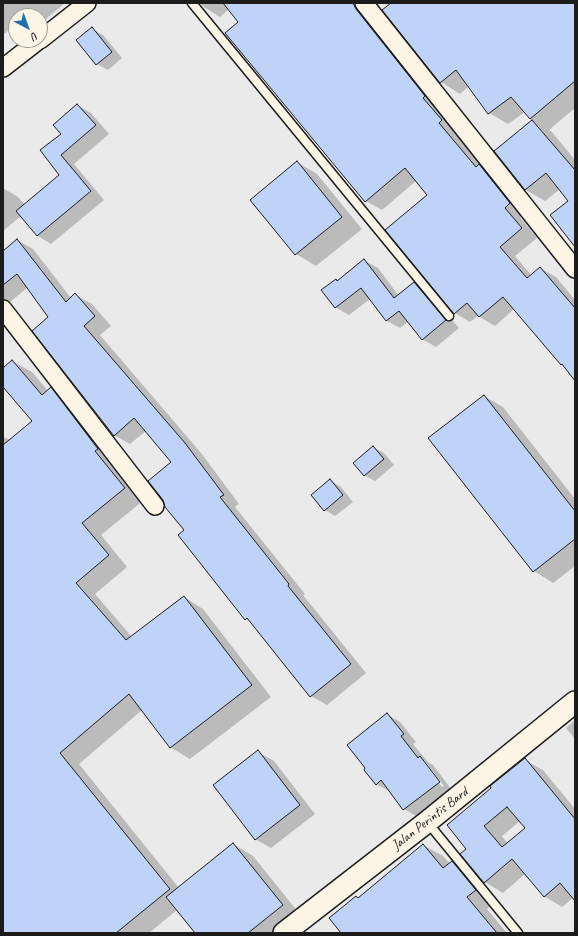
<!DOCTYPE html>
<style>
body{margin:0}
#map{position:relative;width:578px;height:936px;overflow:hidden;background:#eaeaea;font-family:Caveat,sans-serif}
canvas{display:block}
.frame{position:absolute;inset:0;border:4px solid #1c1c1c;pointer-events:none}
.north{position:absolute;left:8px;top:8px;width:40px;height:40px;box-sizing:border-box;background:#fcf5e5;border:1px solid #a29e95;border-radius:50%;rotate:139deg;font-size:11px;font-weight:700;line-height:16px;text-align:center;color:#1c1c1c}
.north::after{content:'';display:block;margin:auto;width:14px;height:18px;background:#1f6fb2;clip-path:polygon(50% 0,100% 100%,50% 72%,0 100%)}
</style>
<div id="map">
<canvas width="578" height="936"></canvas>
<div class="frame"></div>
<div class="north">U</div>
</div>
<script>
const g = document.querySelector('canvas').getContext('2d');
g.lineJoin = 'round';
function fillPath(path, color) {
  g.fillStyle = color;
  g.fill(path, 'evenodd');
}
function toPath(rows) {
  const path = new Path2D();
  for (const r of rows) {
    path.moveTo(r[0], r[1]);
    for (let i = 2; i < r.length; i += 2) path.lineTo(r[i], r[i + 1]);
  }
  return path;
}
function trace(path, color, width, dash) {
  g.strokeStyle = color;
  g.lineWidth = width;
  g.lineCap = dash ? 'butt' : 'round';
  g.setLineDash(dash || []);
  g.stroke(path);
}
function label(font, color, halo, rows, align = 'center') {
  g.font = font + ' Caveat,sans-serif';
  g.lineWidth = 3;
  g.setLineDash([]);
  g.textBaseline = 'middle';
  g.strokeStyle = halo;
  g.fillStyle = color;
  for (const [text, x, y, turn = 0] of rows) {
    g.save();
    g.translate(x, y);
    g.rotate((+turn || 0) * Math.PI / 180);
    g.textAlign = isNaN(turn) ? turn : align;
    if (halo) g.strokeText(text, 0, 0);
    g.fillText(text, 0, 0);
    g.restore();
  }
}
const shadow = toPath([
 [3,3,65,3,40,24,40,16,16,16,16,24,3,35],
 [200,3,375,3,366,10,457,130,454,132,484,168,525,213,520,217,537,238,515,256,531,275,540,268,556,277,575,300,575,380,565,367,561,364,514,309,495,326,478,316,470,322,455,313,428,195,416,181,382,210,366,201,239,22,229,9,220,17,204,7],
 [393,3,575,3,575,108,549,130,552,132,575,160,575,244,569,201,560,189,545,201,526,190,496,151,533,120,525,112,508,124,489,113,469,86,460,94,441,82,384,10],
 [92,29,103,35,122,58,108,70,97,64],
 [77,105,91,113,109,134,74,164,104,200,51,244,38,236,21,216,3,231,3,188,18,197,25,205,60,175,41,150,62,134],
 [297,162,317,174,362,229,316,266,296,254],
 [17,240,33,249,71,298,75,295,92,304,111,326,100,335,201,453,239,504,235,507,305,594,303,595,366,673,327,705,311,696,252,623,246,619,186,530,172,462,146,431,130,444,114,435,50,317,28,287,3,308,3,252],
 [365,261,378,268,399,296,414,283,427,291,459,328,436,347,422,339,408,322,400,328,387,321,370,299,349,315,335,307,336,280,338,281],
 [12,361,32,372,48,391,51,389,70,400,144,500,101,535,127,567,95,594,132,637,184,597,203,609,271,697,190,759,170,747,142,710,79,764,179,888,233,844,253,856,302,917,282,933,196,933,177,910,149,933,3,933,3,437,11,440,33,421,3,386,3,369],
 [484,396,503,407,575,499,575,566,553,583,534,571],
 [373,447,384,453,394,465,375,481,364,475],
 [330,480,341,487,353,502,335,516,325,510],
 [387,714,400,722,416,742,413,744,428,762,433,765,452,790,416,816,404,809,390,791,389,791,376,784],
 [422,760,424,760,444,786,442,787],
 [575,720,575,739,566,728],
 [258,752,274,761,315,814,271,848,255,839],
 [525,760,543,770,575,809,575,900,573,898,562,907,544,896,525,874,503,893,485,882,468,849],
 [520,821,526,828,508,844,502,836],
 [423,845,443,856,450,864,452,862,472,874,495,902,487,909,507,933,343,933,358,898]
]);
const building = toPath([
 [223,3,353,3,356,9,425,96,423,98,442,120,439,123,476,167,479,164,510,203,505,208,522,228,500,247,527,278,540,267,575,308,575,381,562,364,561,365,503,297,479,317,467,303,454,314,385,230,427,195,405,168,365,202,225,33,238,22,223,3],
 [391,3,575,3,575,81,530,119,511,97,488,114,456,70,440,83,382,10,391,3],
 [92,27,112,52,96,65,76,40,92,27],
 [77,104,96,125,61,155,91,191,37,236,16,211,59,175,40,150,61,134,53,125,77,104],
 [532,120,575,170,575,247,550,215,568,201,546,173,525,190,494,151,532,120],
 [297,161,342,217,295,255,250,200,297,161],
 [17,239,66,302,75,293,95,316,84,326,185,443,224,495,220,497,289,584,288,586,351,664,310,697,247,618,245,620,178,535,184,530,165,507,163,500,148,481,171,462,134,418,114,436,32,331,48,317,17,274,3,285,3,251,17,239],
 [364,259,394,298,414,282,446,320,422,340,399,311,386,321,361,288,335,308,321,290,336,279,337,281,364,259],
 [12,360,42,395,51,387,98,449,95,451,125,488,82,523,109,555,76,583,126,640,184,596,252,685,170,748,129,694,60,753,170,889,116,933,3,933,3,445,32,421,3,387,3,368,12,360],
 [484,395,575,511,575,539,533,572,428,438,484,395],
 [373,446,384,459,364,476,353,463,373,446],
 [330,479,343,495,324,511,311,495,330,479],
 [387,713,404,734,401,736,418,758,420,756,440,782,403,810,381,780,376,785,364,770,365,768,347,745,387,713],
 [258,750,300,805,255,840,213,785,258,750],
 [525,758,575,819,575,901,560,883,544,897,512,859,484,883,460,854,466,849,447,825,491,788,490,786,525,758],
 [507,807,525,828,502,847,484,826,507,807],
 [233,843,283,905,248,933,195,933,166,897,233,843],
 [423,844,443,868,452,861,476,890,467,897,497,933,341,933,329,918,356,896,358,898,423,844]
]);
const service = toPath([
 [192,3,449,316],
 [428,823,518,933]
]);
const minor = toPath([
 [364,3,575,269],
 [40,40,87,3],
 [3,68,39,40],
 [3,309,155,506]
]);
const tertiary = toPath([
 [284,933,427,822,575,702]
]);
const streetNames = [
 ["Jalan Perintis Bard",430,819,-38]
];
fillPath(shadow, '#0003');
fillPath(building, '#bfd2f7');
trace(building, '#1c1c1c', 1);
trace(service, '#1c1c1c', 11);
trace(minor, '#1c1c1c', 20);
trace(tertiary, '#1c1c1c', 24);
trace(service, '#fcf5e5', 8);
trace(minor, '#fcf5e5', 17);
trace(tertiary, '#fcf5e5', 21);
label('14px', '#1c1c1c', '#fcf5e5', streetNames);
</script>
